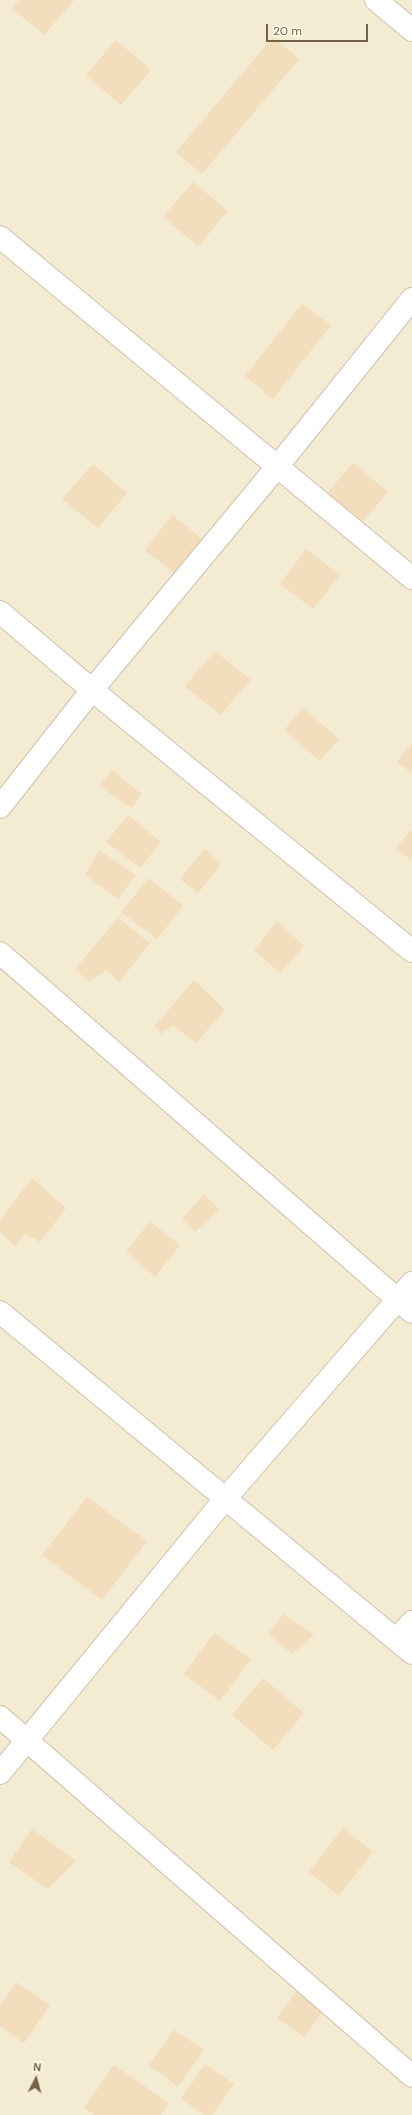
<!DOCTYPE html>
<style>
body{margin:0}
#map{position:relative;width:412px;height:2115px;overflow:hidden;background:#fcf8e4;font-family:"DM Sans",sans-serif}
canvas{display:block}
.north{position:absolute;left:16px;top:2059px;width:40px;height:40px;-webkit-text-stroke:3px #fffbea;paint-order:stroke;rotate:6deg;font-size:11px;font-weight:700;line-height:16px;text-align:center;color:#756249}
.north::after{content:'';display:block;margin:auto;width:14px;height:18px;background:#756249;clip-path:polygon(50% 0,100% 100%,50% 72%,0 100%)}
.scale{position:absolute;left:266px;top:24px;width:102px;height:18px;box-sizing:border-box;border:2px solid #756249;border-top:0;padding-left:5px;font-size:12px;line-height:14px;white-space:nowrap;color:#756249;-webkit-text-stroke:3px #fffbea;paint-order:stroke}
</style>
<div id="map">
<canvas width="412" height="2115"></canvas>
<div class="north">N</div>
<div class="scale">20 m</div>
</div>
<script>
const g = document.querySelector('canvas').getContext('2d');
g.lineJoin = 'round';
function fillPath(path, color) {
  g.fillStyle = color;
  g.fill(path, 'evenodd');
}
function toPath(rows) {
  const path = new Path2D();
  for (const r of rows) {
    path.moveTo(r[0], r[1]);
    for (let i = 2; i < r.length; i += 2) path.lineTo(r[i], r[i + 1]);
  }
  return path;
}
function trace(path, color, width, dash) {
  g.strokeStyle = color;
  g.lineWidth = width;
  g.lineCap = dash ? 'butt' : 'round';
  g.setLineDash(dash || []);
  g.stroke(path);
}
const residential = toPath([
 [0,0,412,0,412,2115,0,2115]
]);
const building = toPath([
 [19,0,74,0,44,35,12,8],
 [273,37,299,59,202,174,176,152],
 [116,40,151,70,121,105,86,75],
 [193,182,228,211,198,246,163,217],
 [302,304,331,325,273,399,245,376],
 [353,463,388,492,358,527,323,498],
 [93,464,127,493,98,528,62,499],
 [172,515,205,541,178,576,145,550],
 [306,549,340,575,313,609,280,584],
 [215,651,251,680,220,715,185,686],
 [303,708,339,739,320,761,284,730],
 [412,743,412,774,397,762],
 [112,770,142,794,132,808,99,786],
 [128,815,161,842,140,868,106,842],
 [412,829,412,861,396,848],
 [205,848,221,864,198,893,180,879],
 [99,850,136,875,118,899,85,875],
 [149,878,183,906,157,939,121,912],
 [118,918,150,943,119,982,106,970,89,982,75,969],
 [277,921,304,946,280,973,254,950],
 [194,980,225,1010,196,1043,173,1025,161,1034,155,1026],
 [32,1178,66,1208,40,1242,26,1234,15,1246,0,1232,0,1220],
 [204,1194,219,1209,195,1232,182,1219],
 [150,1222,180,1245,155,1277,126,1251],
 [87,1497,147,1541,102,1600,42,1555],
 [283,1614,314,1635,292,1654,268,1634],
 [214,1633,251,1659,220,1701,184,1674],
 [263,1678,304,1713,273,1750,232,1715],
 [343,1828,373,1852,339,1896,309,1872],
 [32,1829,76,1861,48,1889,9,1862],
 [16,1982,50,2005,24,2043,0,2026,0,2006],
 [297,1991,324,2010,304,2037,277,2018],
 [174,2030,204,2050,178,2087,149,2065],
 [205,2064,234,2084,212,2115,204,2115,181,2099],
 [114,2065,169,2103,161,2115,94,2115,84,2108]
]);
const minor = toPath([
 [376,0,412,30],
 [0,237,412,578],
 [0,612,92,690,412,951],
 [0,807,92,690,277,467,412,299],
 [0,953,412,1312],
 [0,1312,412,1653],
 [396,1640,412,1622],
 [0,1717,412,2076],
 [0,1773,225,1499,412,1283]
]);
fillPath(residential, '#f4ecd2');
fillPath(building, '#f2ddbc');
trace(minor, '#cec1aa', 24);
trace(minor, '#fff', 22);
</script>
